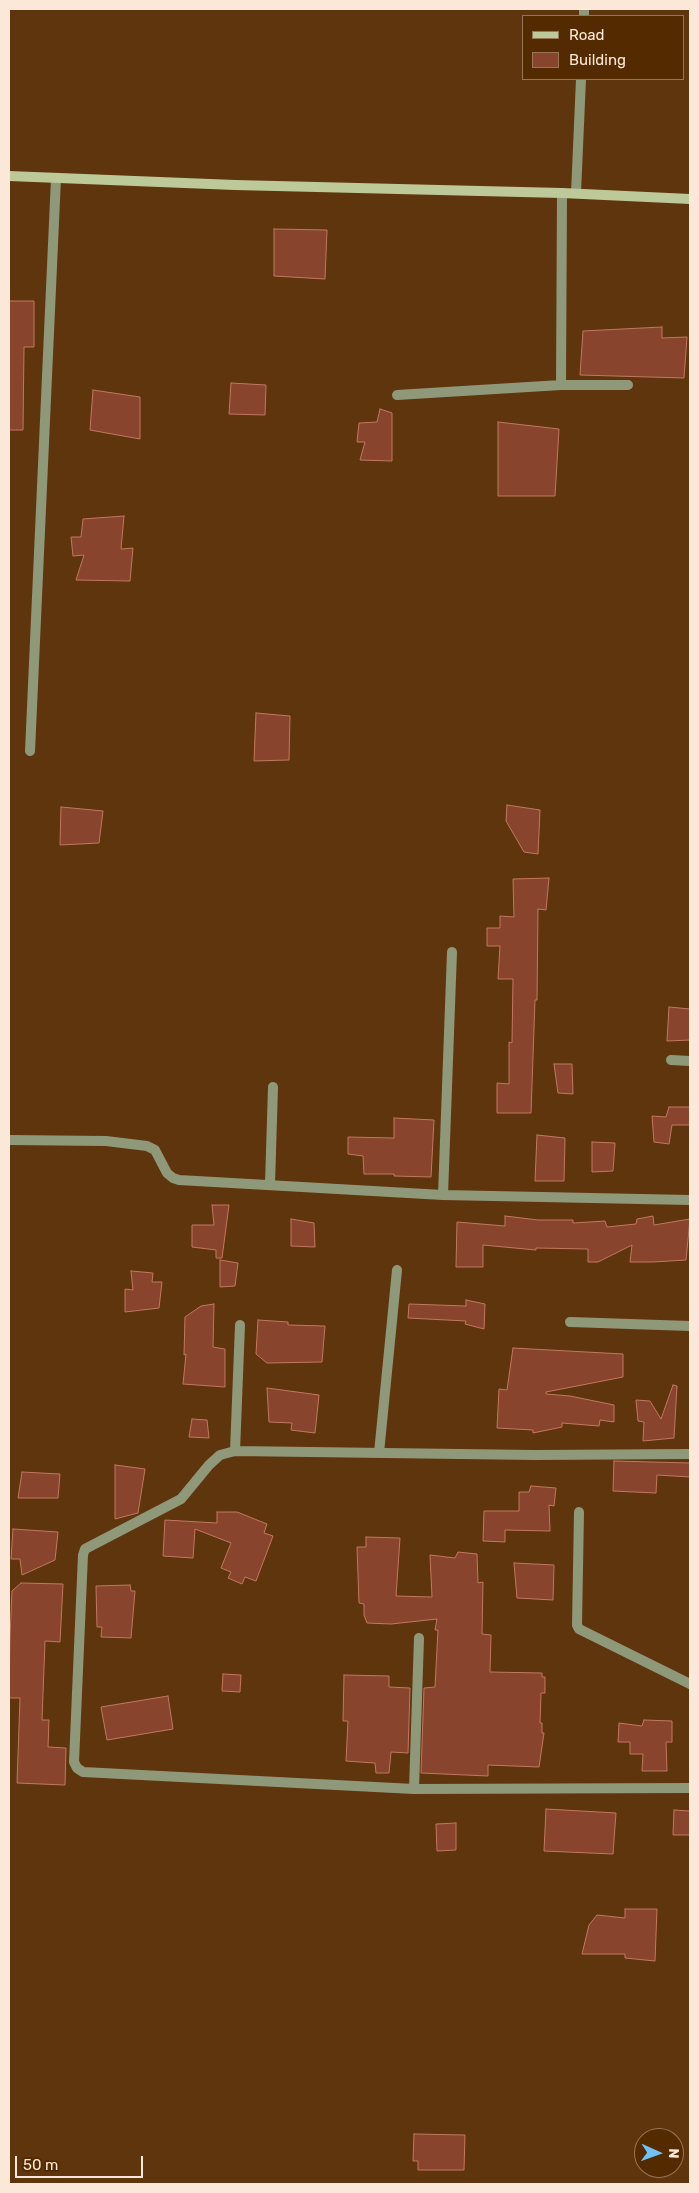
<!DOCTYPE html>
<style>
body{margin:0}
#map{position:relative;width:699px;height:2193px;overflow:hidden;background:#5f350d;font-family:Rubik,sans-serif}
canvas{display:block}
.frame{position:absolute;inset:0;border:10px solid #fce8d9;pointer-events:none}
.legend{position:absolute;left:522px;top:15px;width:162px;height:65px;box-sizing:border-box;background:#542a00;border:1px solid #977657;margin:0;padding:6px 9px;list-style:none;font-size:15px;color:#fce8d9}
.legend li{display:flex;align-items:center;gap:10px;height:25px}
.legend b{width:25px;border:1px solid #977657}
.north{position:absolute;left:634px;top:2128px;width:50px;height:50px;box-sizing:border-box;background:#542a00;border:1px solid #977657;border-radius:50%;rotate:92deg;font-size:14px;font-weight:700;line-height:20px;text-align:center;color:#fce8d9}
.north::after{content:'';display:block;margin:auto;width:18px;height:22px;background:#72c1f5;clip-path:polygon(50% 0,100% 100%,50% 72%,0 100%)}
.scale{position:absolute;left:15px;top:2156px;width:128px;height:22px;box-sizing:border-box;border:2px solid #fce8d9;border-top:0;padding-left:6px;font-size:15px;line-height:18px;white-space:nowrap;color:#fce8d9;-webkit-text-stroke:4px #542a00;paint-order:stroke}
</style>
<div id="map">
<canvas width="699" height="2193"></canvas>
<div class="frame"></div>
<ul class="legend">
<li><b style="height:6px;background:#bdc998"></b>Road</li>
<li><b style="height:14px;background:#88442d"></b>Building</li>
</ul>
<div class="north">N</div>
<div class="scale">50 m</div>
</div>
<script>
const g = document.querySelector('canvas').getContext('2d');
g.lineJoin = 'round';
function fillPath(path, color) {
  g.fillStyle = color;
  g.fill(path, 'evenodd');
}
function toPath(rows) {
  const path = new Path2D();
  for (const r of rows) {
    path.moveTo(r[0], r[1]);
    for (let i = 2; i < r.length; i += 2) path.lineTo(r[i], r[i + 1]);
  }
  return path;
}
function trace(path, color, width, dash) {
  g.strokeStyle = color;
  g.lineWidth = width;
  g.lineCap = dash ? 'butt' : 'round';
  g.setLineDash(dash || []);
  g.stroke(path);
}
const building = toPath([
 [274,229,327,230,325,279,274,276,274,229],
 [9,301,34,301,34,347,24,347,23,430,9,430,9,301],
 [662,327,662,338,687,337,684,378,580,375,583,331,662,327],
 [231,383,266,385,265,415,229,414,231,383],
 [93,390,140,397,140,439,90,430,93,390],
 [380,409,392,413,392,461,360,460,365,442,357,442,359,423,377,422,380,409],
 [498,422,559,429,555,496,498,496,498,422],
 [124,516,121,549,133,548,130,581,76,580,84,555,73,556,71,537,81,537,83,519,124,516],
 [256,713,290,716,289,760,254,761,256,713],
 [507,805,540,810,538,854,524,852,506,821,507,805],
 [61,807,103,811,99,843,60,845,61,807],
 [549,878,546,910,538,909,537,1000,535,1000,531,1113,497,1113,497,1083,509,1084,509,1042,512,1043,513,979,498,979,500,946,487,946,487,928,500,928,500,916,514,917,513,879,549,878],
 [669,1007,690,1009,690,1040,667,1041,669,1007],
 [554,1064,572,1064,573,1094,558,1093,554,1064],
 [669,1107,690,1107,690,1125,672,1125,669,1144,654,1142,652,1116,666,1117,669,1107],
 [394,1118,434,1120,431,1177,394,1176,394,1174,364,1174,363,1156,348,1154,348,1137,394,1138,394,1118],
 [537,1135,565,1138,564,1181,535,1181,537,1135],
 [592,1142,615,1143,613,1171,592,1172,592,1142],
 [212,1205,229,1205,222,1258,216,1258,216,1250,192,1247,192,1225,214,1225,212,1205],
 [505,1216,538,1220,573,1220,573,1223,605,1221,607,1227,636,1224,637,1219,653,1216,654,1225,690,1219,686,1260,653,1262,630,1262,632,1245,598,1262,588,1262,588,1249,536,1248,536,1250,483,1245,483,1267,456,1267,457,1222,505,1226,505,1216],
 [291,1219,314,1223,315,1247,291,1246,291,1219],
 [220,1260,238,1263,235,1286,220,1287,220,1260],
 [131,1271,153,1273,152,1282,162,1282,159,1308,125,1312,125,1289,133,1290,131,1271],
 [466,1300,485,1304,484,1329,465,1324,466,1321,408,1318,409,1304,466,1306,466,1300],
 [214,1304,213,1347,225,1349,225,1387,183,1384,186,1354,184,1355,185,1317,201,1306,214,1304],
 [258,1320,288,1322,288,1325,325,1326,322,1362,267,1363,256,1354,258,1320],
 [513,1348,623,1354,623,1377,546,1392,546,1394,570,1396,614,1405,614,1422,600,1420,599,1426,562,1423,562,1427,533,1433,533,1430,497,1428,499,1389,507,1390,513,1348],
 [673,1385,677,1386,674,1438,643,1441,644,1422,638,1421,636,1400,650,1401,661,1419,673,1385],
 [267,1388,319,1395,315,1433,291,1430,292,1423,269,1422,267,1388],
 [192,1419,207,1420,209,1438,189,1437,192,1419],
 [614,1461,690,1463,690,1477,657,1475,656,1493,613,1491,614,1461],
 [115,1465,145,1469,138,1513,115,1519,115,1465],
 [22,1472,60,1474,58,1498,18,1498,22,1472],
 [531,1486,556,1488,554,1506,549,1505,550,1531,505,1530,505,1542,483,1541,484,1511,519,1511,519,1492,529,1492,531,1486],
 [217,1512,237,1512,267,1524,264,1533,273,1536,256,1581,245,1577,242,1584,228,1578,231,1572,221,1568,231,1543,195,1529,193,1558,163,1556,165,1520,217,1523,217,1512],
 [13,1529,58,1532,55,1560,22,1575,20,1559,11,1559,13,1529],
 [366,1537,400,1538,396,1596,432,1597,430,1555,455,1558,458,1552,477,1554,478,1583,483,1582,482,1634,491,1635,490,1672,542,1673,542,1677,545,1677,545,1693,541,1693,540,1723,542,1723,542,1733,544,1733,539,1767,488,1765,488,1776,421,1773,424,1688,435,1687,438,1630,435,1630,437,1619,391,1624,367,1623,364,1615,364,1604,359,1603,357,1547,366,1547,366,1537],
 [514,1563,554,1565,553,1600,517,1598,514,1563],
 [21,1583,63,1584,60,1642,45,1641,42,1720,49,1720,48,1747,66,1748,65,1785,17,1783,20,1698,9,1698,10,1637,12,1591,21,1583],
 [130,1585,131,1591,135,1591,131,1638,101,1637,102,1627,97,1627,96,1586,130,1585],
 [223,1674,241,1675,240,1692,222,1691,223,1674],
 [344,1675,389,1676,389,1687,410,1688,408,1753,391,1752,389,1773,376,1773,375,1763,346,1761,348,1721,343,1721,344,1675],
 [168,1696,173,1729,107,1740,101,1707,168,1696],
 [644,1720,672,1721,672,1742,666,1742,667,1771,642,1771,643,1754,630,1754,630,1742,618,1742,619,1723,642,1726,644,1720],
 [546,1809,616,1813,613,1854,544,1851,546,1809],
 [674,1810,690,1811,690,1835,673,1835,674,1810],
 [456,1823,456,1850,437,1851,436,1824,456,1823],
 [625,1909,657,1909,655,1961,625,1958,625,1954,582,1954,589,1925,597,1915,625,1918,625,1909],
 [414,2134,465,2135,464,2170,418,2170,418,2161,413,2161,414,2134]
]);
const minor = toPath([
 [584,16,584,9],
 [576,193,581,79],
 [561,385,562,193],
 [397,395,561,385,628,385],
 [30,751,56,178],
 [671,1060,690,1061],
 [9,1140,106,1141,147,1146,155,1150,167,1173,173,1178,179,1180,443,1195,690,1200],
 [270,1184,273,1087],
 [443,1195,452,952],
 [570,1322,690,1326],
 [235,1451,240,1325],
 [379,1453,397,1270],
 [690,1454,535,1455,235,1451,220,1455,209,1465,181,1499,85,1549,83,1555,74,1762,77,1768,83,1772,414,1789,690,1788],
 [579,1512,577,1625,579,1629,690,1684],
 [414,1789,419,1638]
]);
const secondary = toPath([
 [9,176,235,185,562,193,690,199]
]);
fillPath(building, '#88442d');
trace(building, '#c27860', 1);
trace(minor, '#90987a', 10);
trace(secondary, '#bdc998', 10);
</script>
